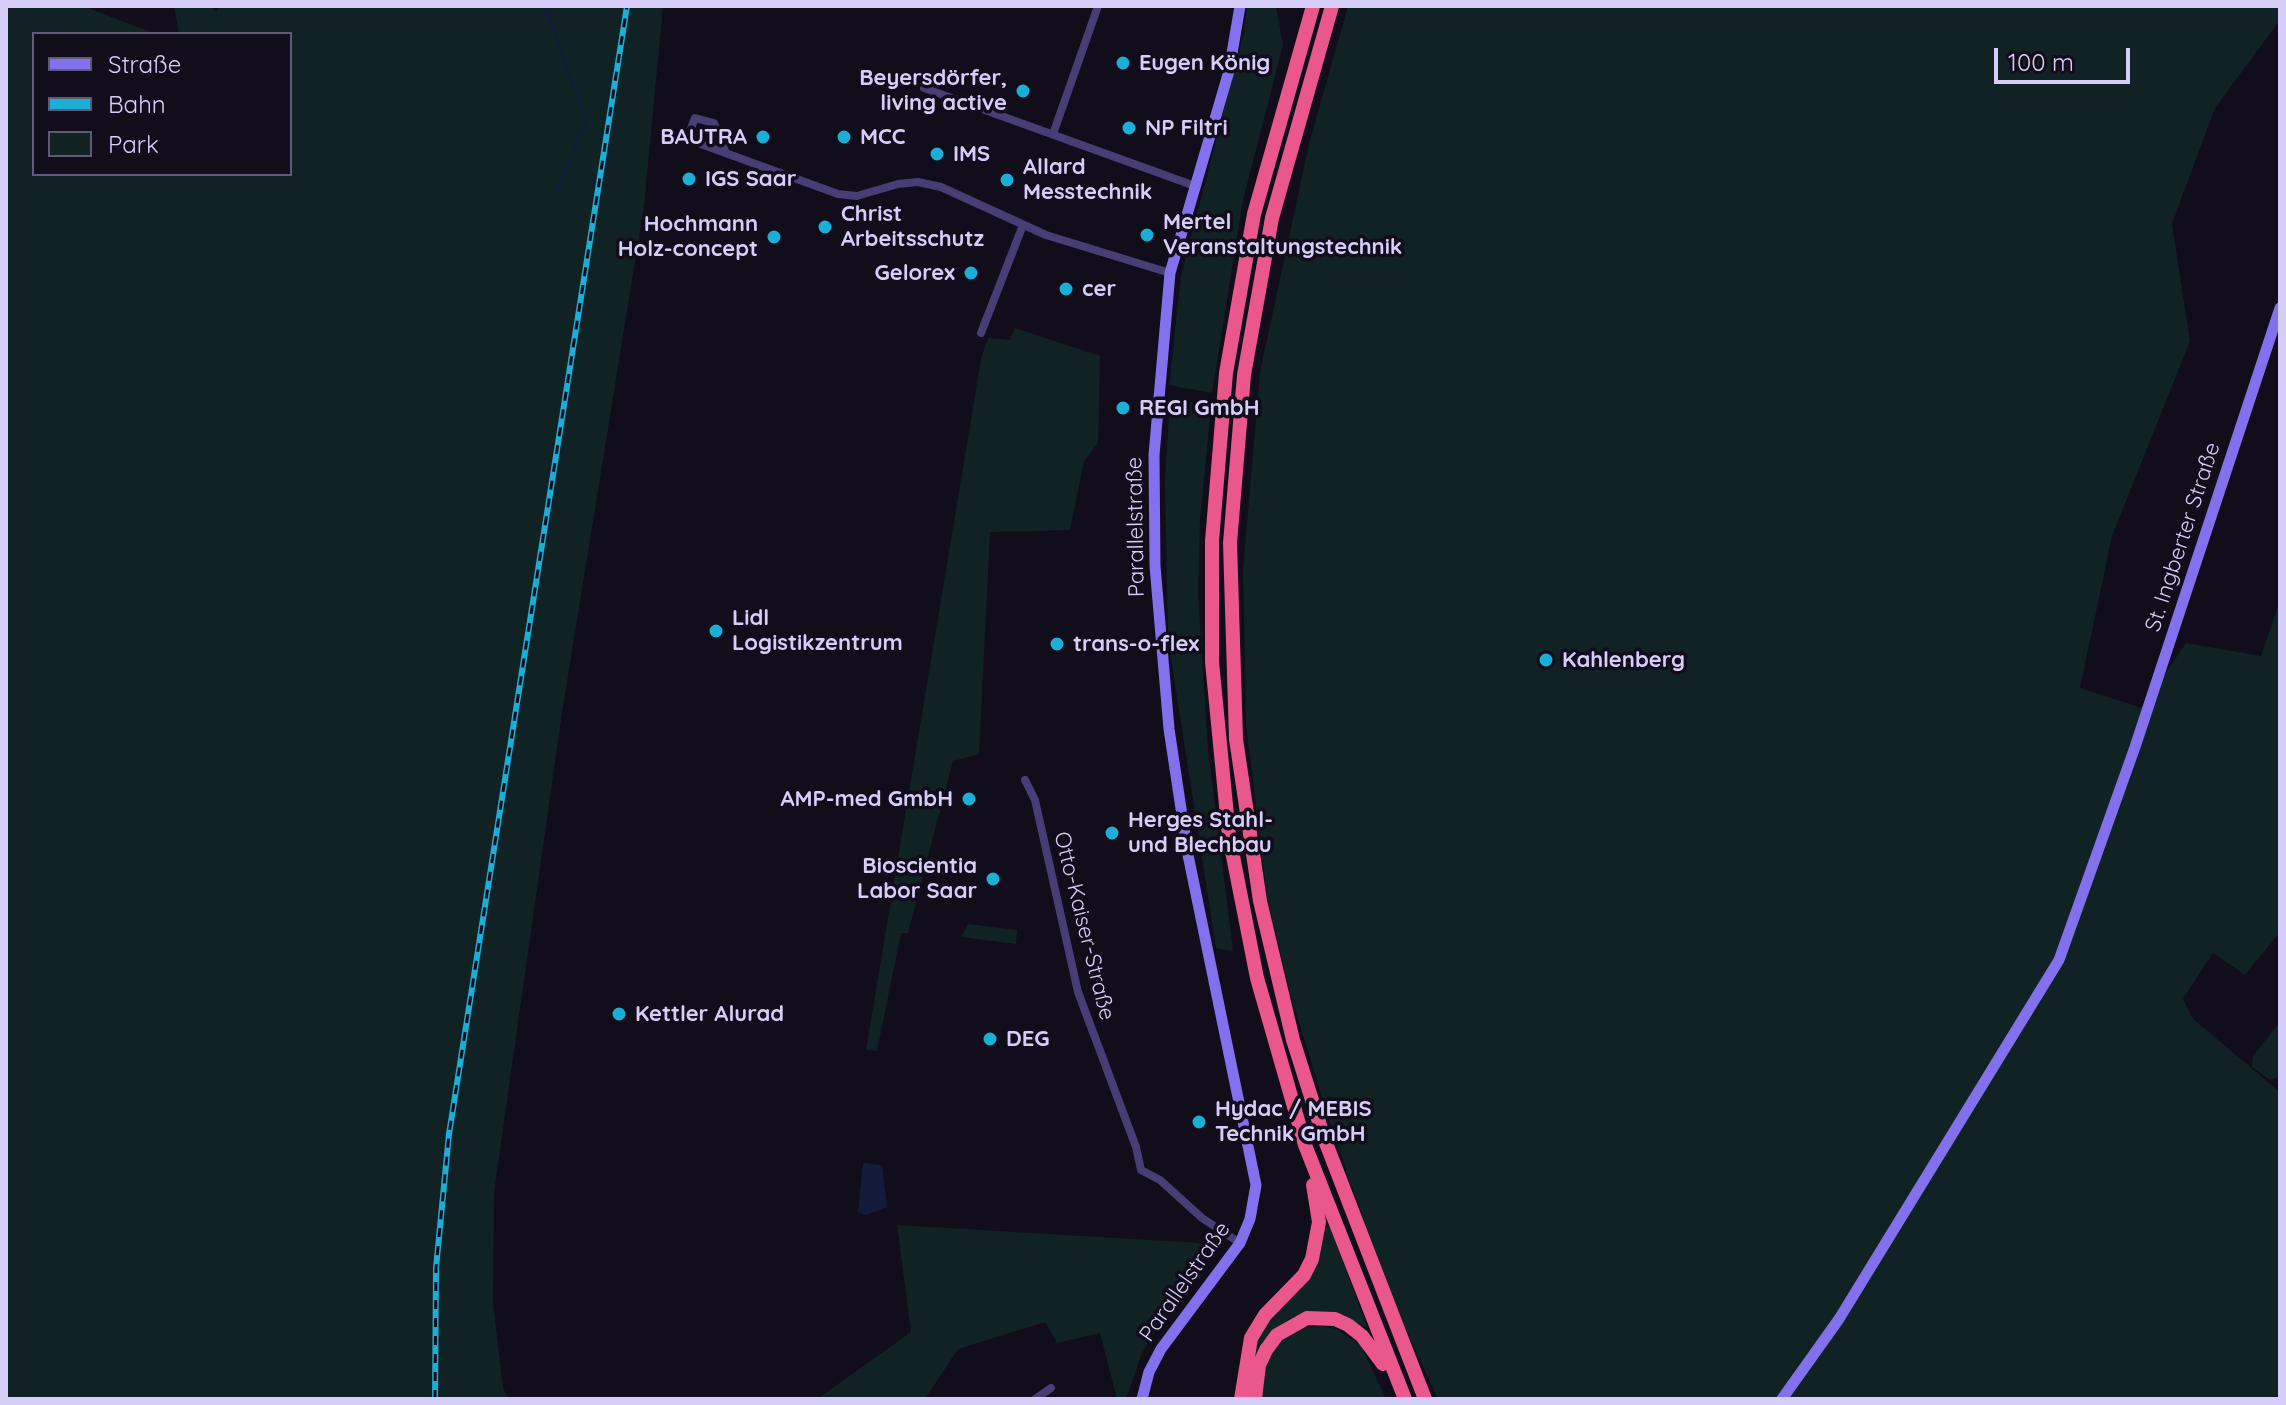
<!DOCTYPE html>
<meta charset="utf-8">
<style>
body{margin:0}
#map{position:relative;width:2286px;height:1405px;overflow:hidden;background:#110d1b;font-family:Quicksand,sans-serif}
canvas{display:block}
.frame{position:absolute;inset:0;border:8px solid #d7cdf9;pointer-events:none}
.legend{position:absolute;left:32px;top:32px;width:260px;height:144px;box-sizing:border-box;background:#110d1b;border:2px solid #605a74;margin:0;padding:10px 14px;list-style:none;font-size:24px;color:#d7cdf9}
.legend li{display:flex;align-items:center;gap:16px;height:40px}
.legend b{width:40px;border:2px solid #605a74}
.scale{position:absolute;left:1994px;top:48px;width:136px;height:36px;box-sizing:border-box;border:4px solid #d7cdf9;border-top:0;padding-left:10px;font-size:24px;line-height:28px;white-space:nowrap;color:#d7cdf9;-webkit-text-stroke:6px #110d1b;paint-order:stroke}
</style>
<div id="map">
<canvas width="2286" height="1405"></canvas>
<div class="frame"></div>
<ul class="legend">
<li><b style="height:10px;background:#8270ed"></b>Straße</li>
<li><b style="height:10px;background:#1baed6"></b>Bahn</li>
<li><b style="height:22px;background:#112224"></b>Park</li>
</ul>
<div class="scale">100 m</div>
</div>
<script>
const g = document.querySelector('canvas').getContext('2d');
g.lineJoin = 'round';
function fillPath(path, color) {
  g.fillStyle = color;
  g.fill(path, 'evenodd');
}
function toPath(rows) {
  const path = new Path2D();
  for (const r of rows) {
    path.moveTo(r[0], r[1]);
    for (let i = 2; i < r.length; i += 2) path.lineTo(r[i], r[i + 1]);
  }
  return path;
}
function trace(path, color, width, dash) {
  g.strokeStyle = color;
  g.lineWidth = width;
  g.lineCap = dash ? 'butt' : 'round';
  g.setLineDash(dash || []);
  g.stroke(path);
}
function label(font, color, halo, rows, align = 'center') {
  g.font = font + ' Quicksand,sans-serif';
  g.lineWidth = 7;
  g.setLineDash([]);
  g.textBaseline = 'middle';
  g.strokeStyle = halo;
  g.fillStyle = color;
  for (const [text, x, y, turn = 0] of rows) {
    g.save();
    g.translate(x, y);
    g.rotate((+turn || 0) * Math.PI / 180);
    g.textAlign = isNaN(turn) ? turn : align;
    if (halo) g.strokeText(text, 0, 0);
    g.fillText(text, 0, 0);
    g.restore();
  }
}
const green = toPath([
 [6,6,83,6,156,34,34,34,34,174,290,174,290,34,179,34,174,6,211,6,216,12,220,6,663,6,644,206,562,713,494,1192,493,1303,503,1388,509,1399,6,1399],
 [1247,6,1276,6,1283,45,1243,200,1212,393,1169,385,1181,276,1244,32],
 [1348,6,2280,6,2280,20,2215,108,2172,224,2190,341,2112,536,2080,688,2142,708,2186,643,2261,656,2280,600,2280,932,2245,975,2213,953,2183,999,2193,1019,2280,1092,2280,1399,1438,1399,1394,1303,1332,1130,1294,1006,1267,897,1246,724,1243,571,1260,372,1309,144],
 [1015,328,1100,356,1098,443,1084,461,1070,530,990,532,979,754,953,761,908,933,901,933,877,1051,866,1050,981,359,988,338,1010,340],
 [1170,398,1211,406,1200,520,1198,594,1208,749,1233,951,1216,948,1168,639,1165,481],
 [968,924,1017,930,1016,944,961,937],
 [2280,1022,2280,1077,2270,1080,2252,1067,2253,1056],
 [897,1225,1201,1243,1194,1270,1142,1353,1126,1399,1117,1399,1100,1333,1057,1343,1045,1322,958,1349,925,1399,817,1399,911,1332],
 [1330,1226,1367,1327,1309,1312,1290,1318,1262,1342,1249,1377,1256,1339,1319,1256,1324,1228],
 [1321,1326,1337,1329,1361,1346,1386,1399,1260,1399,1265,1363,1272,1349,1300,1327]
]);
const water = toPath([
 [863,1163,882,1165,887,1207,867,1215,858,1213]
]);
const stream = toPath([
 [545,6,586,121,557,191]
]);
const street = toPath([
 [924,88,1195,186],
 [1053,134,1098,6],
 [725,151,714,123,695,118,687,139,838,194,857,196,898,184,918,182,941,187,1046,235,1170,273],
 [981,333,1023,225],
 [1025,780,1035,800,1078,992,1136,1147,1141,1170,1160,1180,1202,1218,1240,1243],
 [1035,1399,1051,1388]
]);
const secondary = toPath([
 [1142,1399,1149,1372,1161,1349,1240,1243,1250,1219,1256,1185,1188,855,1169,729,1155,566,1154,455,1170,273,1229,71,1240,6],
 [1782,1399,1839,1319,2059,960,2135,747,2280,308]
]);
const highway = toPath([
 [1313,6,1254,214,1226,373,1212,541,1212,662,1229,836,1257,978,1305,1145,1405,1399],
 [1332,6,1272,218,1244,375,1230,543,1236,739,1260,901,1293,1040,1324,1138,1425,1399],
 [1241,1399,1251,1338,1265,1315,1304,1275,1312,1259,1319,1222,1313,1185],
 [1255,1399,1259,1365,1266,1350,1277,1335,1307,1318,1335,1319,1348,1325,1362,1336,1383,1364]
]);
const rail = toPath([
 [435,1399,436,1268,449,1134,627,6]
]);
const markers = [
 [1123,63,8,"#1baed6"],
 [1023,91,8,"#1baed6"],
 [1129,128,8,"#1baed6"],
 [763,137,8,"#1baed6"],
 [844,137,8,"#1baed6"],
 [937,154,8,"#1baed6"],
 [689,179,8,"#1baed6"],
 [1007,180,8,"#1baed6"],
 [825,227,8,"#1baed6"],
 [1147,235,8,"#1baed6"],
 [774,237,8,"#1baed6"],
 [971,273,8,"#1baed6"],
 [1066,289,8,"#1baed6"],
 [1123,408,8,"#1baed6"],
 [716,631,8,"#1baed6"],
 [1057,644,8,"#1baed6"],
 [1546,660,8,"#1baed6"],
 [969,799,8,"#1baed6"],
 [1112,833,8,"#1baed6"],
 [993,879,8,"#1baed6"],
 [619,1014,8,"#1baed6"],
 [990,1039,8,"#1baed6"],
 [1199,1122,8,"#1baed6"]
];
const poiNames = [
 ["Eugen König",1139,63],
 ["Beyersdörfer,",1007,78,"right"],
 ["living active",1007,103,"right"],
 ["NP Filtri",1145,128],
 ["BAUTRA",747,137,"right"],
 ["MCC",860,137],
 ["IMS",953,154],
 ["Allard",1023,167],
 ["Messtechnik",1023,192],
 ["IGS Saar",705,179],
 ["Christ",841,214],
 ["Arbeitsschutz",841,239],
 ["Mertel",1163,222],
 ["Veranstaltungstechnik",1163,247],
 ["Hochmann",758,224,"right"],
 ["Holz-concept",758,249,"right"],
 ["Gelorex",955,273,"right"],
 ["cer",1082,289],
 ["REGI GmbH",1139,408],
 ["Lidl",732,618],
 ["Logistikzentrum",732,643],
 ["trans-o-flex",1073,644],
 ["Kahlenberg",1562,660],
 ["AMP-med GmbH",953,799,"right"],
 ["Herges Stahl-",1128,820],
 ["und Blechbau",1128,845],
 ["Bioscientia",977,866,"right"],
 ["Labor Saar",977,891,"right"],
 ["Kettler Alurad",635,1014],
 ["DEG",1006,1039],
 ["Hydac / MEBIS",1215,1109],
 ["Technik GmbH",1215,1134]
];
const streetNames = [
 ["Parallelstraße",1136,527,-91],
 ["St. Ingberter Straße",2183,537,-72],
 ["Otto-Kaiser-Straße",1084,926,76],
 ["Parallelstraße",1185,1282,-55]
];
fillPath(green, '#112224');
fillPath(water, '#121c3a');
trace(stream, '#121c3a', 3);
trace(street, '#463e74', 8);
trace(secondary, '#8270ed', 11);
trace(highway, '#ea578c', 14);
trace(rail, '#1baed6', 6);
trace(rail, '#110d1b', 3, [9]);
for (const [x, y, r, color] of markers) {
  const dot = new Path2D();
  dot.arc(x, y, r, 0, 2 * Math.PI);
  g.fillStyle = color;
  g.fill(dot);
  trace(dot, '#110d1b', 3);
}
label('bold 22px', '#d7cdf9', '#110d1b', poiNames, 'left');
label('22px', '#d7cdf9', '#110d1b', streetNames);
</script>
